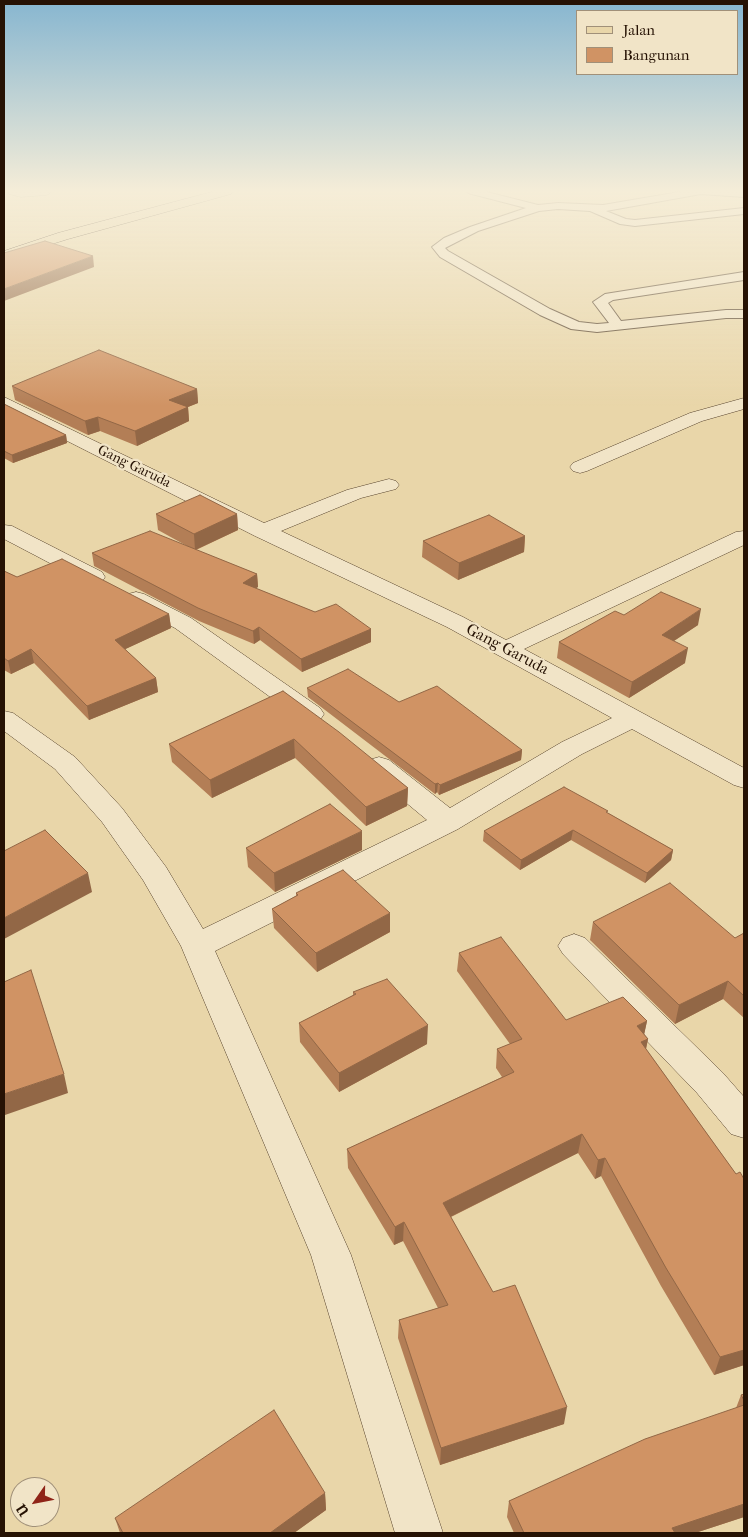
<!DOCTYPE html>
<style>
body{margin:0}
#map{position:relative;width:748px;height:1537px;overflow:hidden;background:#e9d6a9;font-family:"IM FELL French Canon",serif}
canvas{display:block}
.frame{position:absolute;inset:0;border:5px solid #261204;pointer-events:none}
.legend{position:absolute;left:576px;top:10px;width:162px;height:65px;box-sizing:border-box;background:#f1e4c7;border:1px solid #a09079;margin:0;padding:6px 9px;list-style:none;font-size:15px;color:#261204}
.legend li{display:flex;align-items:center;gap:10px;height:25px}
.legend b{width:25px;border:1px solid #a09079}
.north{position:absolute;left:10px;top:1477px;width:50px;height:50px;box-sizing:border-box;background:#f1e4c7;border:1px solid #a09079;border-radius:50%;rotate:237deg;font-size:14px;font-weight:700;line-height:20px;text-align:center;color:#261204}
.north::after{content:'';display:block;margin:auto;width:18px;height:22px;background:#8f2418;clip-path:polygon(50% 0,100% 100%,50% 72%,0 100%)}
</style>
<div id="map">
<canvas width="748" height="1537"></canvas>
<div class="frame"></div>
<ul class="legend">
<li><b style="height:6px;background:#e9d6a9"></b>Jalan</li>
<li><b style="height:14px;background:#d09364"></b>Bangunan</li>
</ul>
<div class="north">U</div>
</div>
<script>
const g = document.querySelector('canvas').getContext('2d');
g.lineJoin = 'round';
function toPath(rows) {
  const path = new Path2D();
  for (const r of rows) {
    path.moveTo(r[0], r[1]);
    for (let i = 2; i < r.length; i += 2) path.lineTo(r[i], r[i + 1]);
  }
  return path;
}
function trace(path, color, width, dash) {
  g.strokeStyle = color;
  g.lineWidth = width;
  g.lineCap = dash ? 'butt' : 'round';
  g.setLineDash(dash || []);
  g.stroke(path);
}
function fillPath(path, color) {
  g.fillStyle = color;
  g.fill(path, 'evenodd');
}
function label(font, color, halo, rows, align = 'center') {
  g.font = font + ' "IM FELL French Canon",serif';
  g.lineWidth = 4.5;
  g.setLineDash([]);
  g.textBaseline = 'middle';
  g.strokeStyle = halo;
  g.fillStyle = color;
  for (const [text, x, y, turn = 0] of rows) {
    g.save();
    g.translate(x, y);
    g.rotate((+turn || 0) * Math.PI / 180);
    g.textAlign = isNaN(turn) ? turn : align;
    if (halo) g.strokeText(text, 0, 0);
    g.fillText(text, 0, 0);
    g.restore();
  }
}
const service = toPath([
 [467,191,483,191,538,205,558,203,603,205,685,191,744,191,744,197,701,194,606,211,626,219,635,220,744,208,744,214,635,226,620,224,590,211,558,209,539,211,478,231,445,248,448,251,550,309,579,322,597,324,609,323,593,302,605,294,744,272,744,280,613,300,608,303,621,321,726,310,744,310,744,318,726,318,597,332,571,329,540,315,440,257,432,247,444,238,470,227,526,208,468,193,467,191]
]);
const minor = toPath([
 [7,191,53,191,47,195,21,197,9,194,7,191],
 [4,397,264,523,347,490,389,479,396,481,399,485,396,489,361,498,281,531,463,617,506,640,736,532,744,531,744,545,524,649,744,768,744,788,734,785,632,729,582,754,458,829,215,951,351,1255,443,1533,395,1533,311,1255,181,946,143,880,102,822,55,769,4,731,4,711,13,713,75,757,122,808,166,867,203,929,427,820,369,772,365,766,369,760,379,757,389,760,450,808,562,742,612,718,447,627,255,536,4,409,4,397],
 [744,398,744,409,702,421,587,471,580,473,573,471,570,467,573,463,690,413,744,398],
 [4,525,12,526,102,572,105,577,102,582,94,584,86,582,4,539,4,525],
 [136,592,144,594,191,618,320,708,324,714,320,720,311,722,302,720,175,628,128,604,124,599,128,594,136,592],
 [574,934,585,938,723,1073,744,1097,744,1138,731,1134,697,1093,563,954,558,946,563,938,574,934]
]);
const primary = toPath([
 [215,191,233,191,231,194,68,239,4,259,4,251,58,233,215,191]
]);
const wall = toPath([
 [12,386,197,389,198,403,188,407,189,421,137,446,100,431,88,435,15,400],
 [4,404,66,435,67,443,13,463,4,458],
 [156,514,237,514,238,530,196,550,257,574,258,587,255,588,315,612,371,629,371,642,302,672,260,640,254,644,199,621,94,566,92,553,187,546,158,530],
 [525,536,524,552,458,580,422,557,423,541],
 [4,571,17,577,169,614,171,628,125,649,156,678,158,692,89,720,34,663,11,674,4,670],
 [624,615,698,625,674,641,685,663,629,698,557,658,559,642],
 [307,688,399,702,522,750,521,760,439,795,437,792,435,794,308,697],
 [283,691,408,788,407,806,366,826,295,758,212,798,172,762,169,744],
 [608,813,673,850,671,860,645,883,571,840,520,870,483,841,484,831],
 [246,848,362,850,275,892,248,867],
 [296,893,390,932,317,972,274,928,272,909,296,896],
 [593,922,735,938,744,933,744,1018,723,999,675,1024,590,940],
 [459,953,566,1020,647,1021,644,1034,648,1039,646,1049,736,1174,744,1179,744,1365,714,1375,661,1286,601,1176,595,1179,578,1153,451,1217,564,1424,440,1465,398,1338,399,1320,438,1308,403,1241,394,1245,348,1168,347,1149,502,1077,496,1068,497,1049,510,1044,457,971],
 [353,992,427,1044,339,1092,300,1042,299,1023,353,995],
 [744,1394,744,1517,695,1533,514,1533,507,1517,509,1501,736,1408,741,1395],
 [325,1493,326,1510,294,1533,120,1533,115,1518]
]);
const shadedWall = toPath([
 [93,256,94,267,4,301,4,289],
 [197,389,198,403,170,414,169,400],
 [188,407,189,421,137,446,135,431],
 [98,417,100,431,88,435,85,421],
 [66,435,67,443,13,463,12,455],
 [237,514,238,530,195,550,194,534],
 [525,536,524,552,458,580,459,563],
 [257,574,258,587,244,596,243,583],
 [701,609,698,625,660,650,662,635],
 [169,614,171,628,117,653,115,640],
 [259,627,260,640,254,644,253,631],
 [371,629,371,642,302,672,301,659],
 [688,648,685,663,629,698,632,682],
 [31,649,34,663,11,674,8,661],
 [156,678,158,692,89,720,87,706],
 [294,739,295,758,212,798,210,780],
 [522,750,521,760,439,795,440,785],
 [438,783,437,792,435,794,435,784],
 [408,788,407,806,366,826,366,807],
 [573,830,571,840,520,870,521,860],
 [362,831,362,850,275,892,274,873],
 [673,850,671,860,645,883,647,873],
 [88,873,92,892,4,939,4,918],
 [390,913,390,932,317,972,316,953],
 [728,981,723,999,675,1024,679,1005],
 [647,1021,643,1040,637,1026],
 [428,1025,427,1044,339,1092,339,1073],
 [648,1039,644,1058,641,1042],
 [64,1074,68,1093,5,1115,4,1109,4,1094],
 [582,1134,578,1153,442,1221,443,1203],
 [605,1158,601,1176,595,1179,598,1160],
 [404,1222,403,1241,394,1245,395,1227],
 [744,1350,744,1365,714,1375,720,1357],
 [567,1407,564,1424,440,1465,441,1448],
 [325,1493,326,1510,294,1533,270,1533],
 [744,1504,744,1517,695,1533,670,1533,672,1528]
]);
const building = toPath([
 [45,241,93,256,4,289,4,253,45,241],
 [99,350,197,389,169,400,188,407,135,431,98,417,85,421,12,386,99,350],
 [4,404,66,435,12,455,4,451,4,404],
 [200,495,237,514,194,534,156,514,200,495],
 [489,515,525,536,459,563,423,541,489,515],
 [150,531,257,574,243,583,315,612,336,604,371,629,301,659,259,627,253,631,198,608,92,553,150,531],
 [62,559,169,614,115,640,156,678,87,706,31,649,8,661,4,658,4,571,17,577,62,559],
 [661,592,701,609,662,635,688,648,632,682,559,642,615,611,624,615,661,592],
 [348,669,399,702,437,686,522,750,440,785,438,783,435,784,307,688,348,669],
 [283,691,339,732,408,788,366,807,294,739,210,780,169,744,283,691],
 [564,787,608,811,606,812,673,850,647,873,573,830,521,860,484,831,564,787],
 [330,804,362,831,274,873,246,848,330,804],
 [45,830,88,873,4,918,4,851,45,830],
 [343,870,390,913,316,953,272,909,298,895,296,893,343,870],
 [670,883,735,938,744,933,744,996,728,981,679,1005,593,922,670,883],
 [501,937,566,1020,623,997,647,1021,637,1026,648,1039,641,1042,736,1174,740,1172,744,1179,744,1350,720,1357,666,1268,605,1158,598,1160,582,1134,443,1203,493,1292,515,1285,567,1407,441,1448,399,1320,448,1305,404,1222,395,1227,347,1149,514,1072,497,1049,522,1039,459,953,501,937],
 [31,970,64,1074,4,1094,4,982,31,970],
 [387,979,428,1025,339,1073,299,1023,356,994,353,992,387,979],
 [744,1394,744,1400,741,1395,744,1394],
 [744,1405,744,1504,672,1528,675,1533,524,1533,509,1501,645,1439,744,1405],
 [274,1410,325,1493,270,1533,123,1533,115,1518,274,1410]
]);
const farStreetnames = [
 ["Gang Garuda",134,467,26]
];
const streetNames = [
 ["Gang Garuda",507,650,28]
];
trace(service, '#57432d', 2);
trace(minor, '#57432d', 1);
trace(primary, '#261204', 1);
fillPath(service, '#f1e4c7');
fillPath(minor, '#f1e4c7');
fillPath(primary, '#e9d6a9');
fillPath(wall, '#b37e56');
fillPath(shadedWall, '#926746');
fillPath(building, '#d09364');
trace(building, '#926746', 1);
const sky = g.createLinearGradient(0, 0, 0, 406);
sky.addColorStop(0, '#87b6d0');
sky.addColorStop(0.47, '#f5edd8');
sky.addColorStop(1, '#f5edd800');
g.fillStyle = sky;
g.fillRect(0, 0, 748, 406);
label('14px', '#261204', '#f1e4c7', farStreetnames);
label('16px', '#261204', '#f1e4c7', streetNames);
</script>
